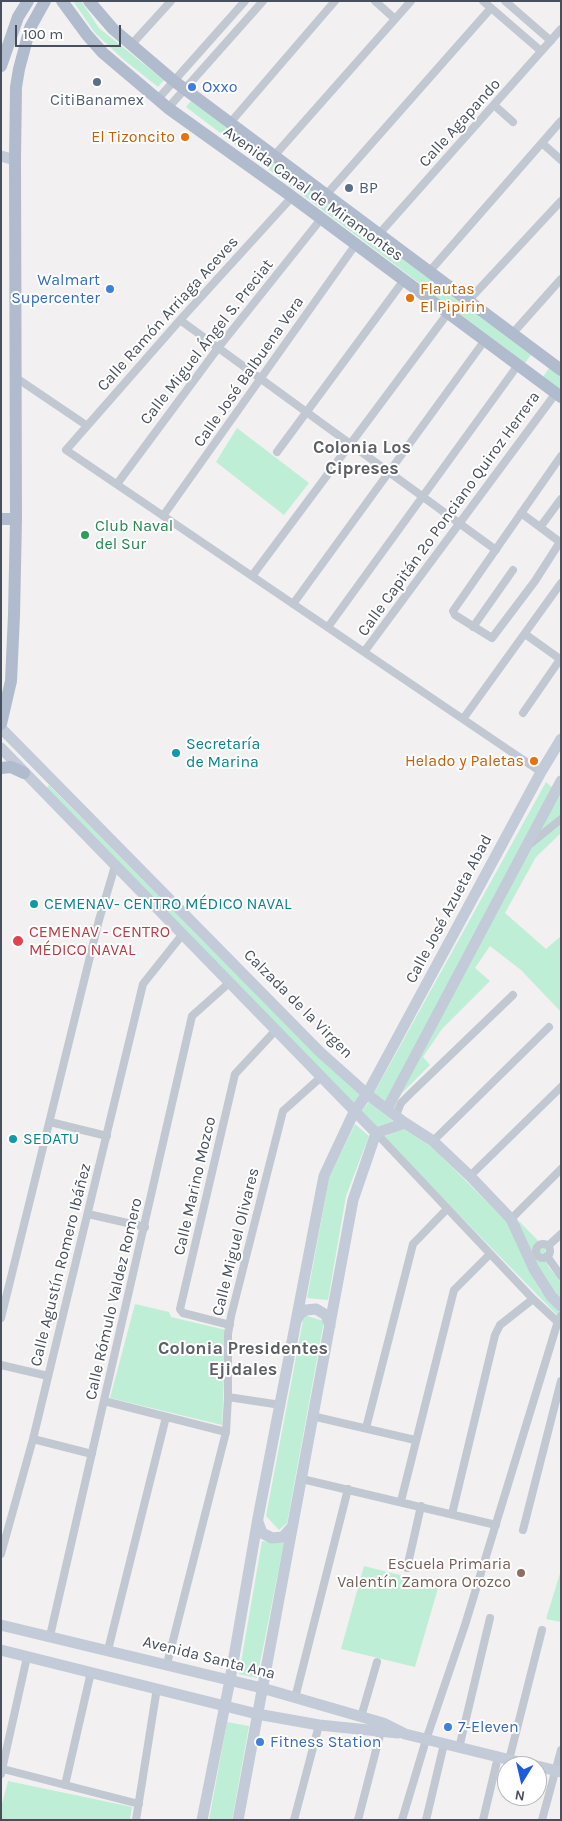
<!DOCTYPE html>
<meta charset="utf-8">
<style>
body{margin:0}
#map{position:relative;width:562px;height:1821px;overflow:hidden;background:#f2f0f0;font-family:Karla,sans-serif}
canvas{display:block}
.frame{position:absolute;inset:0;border:2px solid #48505d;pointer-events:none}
.north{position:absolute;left:497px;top:1756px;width:50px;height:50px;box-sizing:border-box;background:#fff;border:1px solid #b6b9be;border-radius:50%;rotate:189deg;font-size:14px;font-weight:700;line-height:20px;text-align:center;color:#48505d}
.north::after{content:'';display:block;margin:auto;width:18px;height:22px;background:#1e5bde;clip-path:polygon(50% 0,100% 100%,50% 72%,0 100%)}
.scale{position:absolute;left:15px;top:25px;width:106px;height:22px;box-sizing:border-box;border:2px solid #48505d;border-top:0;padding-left:6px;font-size:15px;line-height:18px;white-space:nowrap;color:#48505d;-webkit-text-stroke:4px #fff;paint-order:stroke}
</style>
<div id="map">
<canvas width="562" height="1821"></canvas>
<div class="frame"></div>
<div class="north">N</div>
<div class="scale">100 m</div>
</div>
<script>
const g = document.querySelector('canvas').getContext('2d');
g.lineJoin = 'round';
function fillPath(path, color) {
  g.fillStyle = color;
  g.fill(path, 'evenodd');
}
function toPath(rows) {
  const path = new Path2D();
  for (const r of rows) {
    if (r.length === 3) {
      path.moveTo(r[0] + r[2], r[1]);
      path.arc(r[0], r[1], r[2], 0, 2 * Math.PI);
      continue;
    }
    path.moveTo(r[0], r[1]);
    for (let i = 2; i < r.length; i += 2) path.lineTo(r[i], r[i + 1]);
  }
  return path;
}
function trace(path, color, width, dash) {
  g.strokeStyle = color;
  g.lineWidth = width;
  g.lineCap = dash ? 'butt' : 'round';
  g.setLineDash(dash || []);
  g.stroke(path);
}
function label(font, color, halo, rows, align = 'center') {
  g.font = font + ' Karla,sans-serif';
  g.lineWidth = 4;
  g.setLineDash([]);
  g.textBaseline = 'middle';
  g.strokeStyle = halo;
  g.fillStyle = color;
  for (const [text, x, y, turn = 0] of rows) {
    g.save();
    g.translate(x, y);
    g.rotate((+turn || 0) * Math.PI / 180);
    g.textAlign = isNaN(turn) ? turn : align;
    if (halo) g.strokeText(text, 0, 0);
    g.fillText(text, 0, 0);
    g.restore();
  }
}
const green = toPath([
 [73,1,81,1,99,28,164,80,158,87,124,60,95,33],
 [191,101,531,355,525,363,186,107],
 [549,368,561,377,561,390,543,377],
 [237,428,309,483,284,515,216,462],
 [546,782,561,795,561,833,536,857,505,913,546,949,561,936,561,1012,521,970,490,946,475,968,490,981,442,1029,423,1057,430,1065,397,1098,395,1108,374,1093],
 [49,785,318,1057,361,1095,353,1106,45,789],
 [369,1102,393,1121,376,1127,360,1113],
 [355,1124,369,1136,346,1196,328,1300,307,1298,329,1178],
 [404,1129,433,1148,507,1222,540,1290,561,1311,559,1317,383,1137],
 [519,1221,545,1248,548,1266,561,1282,561,1300,542,1276,517,1223],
 [135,1304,169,1312,171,1317,226,1330,222,1425,110,1398],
 [304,1315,324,1321,287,1523,279,1530,266,1516],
 [262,1541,284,1543,257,1678,239,1674],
 [364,1566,439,1585,415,1667,341,1649],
 [561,1570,561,1622,546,1619],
 [227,1722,249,1726,232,1820,209,1820],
 [8,1781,132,1807,130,1820,1,1820,1,1808]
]);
const street = toPath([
 [375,1,395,19],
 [483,1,541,51],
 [505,1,551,41],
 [131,45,171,1],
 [157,100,245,1],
 [494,105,513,122],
 [168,108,263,1],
 [230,123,335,1],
 [542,143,561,160],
 [274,156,411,1],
 [326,195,491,8],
 [292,197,180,320,66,450,541,772],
 [379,234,561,29],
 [429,272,561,121],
 [468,301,561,201],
 [180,320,496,550],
 [512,334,561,279],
 [15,377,86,425],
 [277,452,404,280],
 [117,484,218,348,321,219],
 [521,513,560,542,535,581,492,638,455,615,453,611,561,456],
 [163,516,356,244],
 [541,526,561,499],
 [252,576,448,313],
 [293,604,485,340],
 [328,627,518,365],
 [473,627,513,570],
 [525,634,560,659],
 [364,652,556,393],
 [523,713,561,658],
 [463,719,561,583],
 [529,845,561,819],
 [396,1115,401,1103,411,1093,513,995],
 [50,1122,107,1136],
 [376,1133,533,1299,560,1324],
 [433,1141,549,1027],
 [470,1176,561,1087],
 [88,1214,145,1227],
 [511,1219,561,1169],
 [543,1251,7],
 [548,1246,561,1234],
 [547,1256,561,1276],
 [1,1318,99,920,115,866],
 [230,1325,183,1313,180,1309,235,1074,275,1031],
 [1,1365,48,1376],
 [228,1397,281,1405],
 [104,1401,226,1432],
 [312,1416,415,1440],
 [366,1428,413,1244,447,1209],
 [33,1439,92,1454],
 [302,1479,496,1525],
 [401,1501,454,1290,490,1254],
 [452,1514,495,1335,500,1325,533,1299],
 [523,1530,561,1381],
 [1,1554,33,1439,143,984,182,935],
 [407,1568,421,1506],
 [50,1636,192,1016,229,983],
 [108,1650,166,1417],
 [167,1664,226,1432,228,1397,228,1334,231,1316,283,1111,320,1078],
 [295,1698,348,1489],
 [361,1717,377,1662],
 [459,1748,490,1618],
 [509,1760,542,1630],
 [3,1769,139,1804],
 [1,1774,27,1657],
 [65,1785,91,1672],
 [136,1820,157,1688],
 [294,1820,319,1725],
 [358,1820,382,1727],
 [402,1820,426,1740,465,1625,558,1321,561,1316],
 [426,1820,444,1744],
 [483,1820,498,1757],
 [542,1820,561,1750]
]);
const secondary = toPath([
 [1,156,15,160],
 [1,728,320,1052,367,1094,405,1123,433,1141,470,1176,511,1219,534,1269,551,1296,561,1306],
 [1,748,376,1133],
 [387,1109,561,781],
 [376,1133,405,1123],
 [296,1321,300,1314,306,1310,316,1309,326,1315,330,1326],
 [258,1522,262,1533,272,1538,283,1537,291,1528],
 [1,1625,262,1688,383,1723,405,1734,535,1766],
 [1,1650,257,1714,319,1725,398,1733],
 [537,1766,561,1772],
 [202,1820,230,1680,258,1518,324,1176,354,1112,367,1094,541,772,561,739],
 [238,1820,353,1200,376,1133]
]);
const primary = toPath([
 [62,1,87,35,103,53,168,108,287,193,561,397],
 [89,1,113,29,174,81,561,370],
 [1,66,18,17,28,1],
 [1,519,16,519],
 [1,724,11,681,14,615,16,519,15,160,16,87,19,69,30,28,45,1],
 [1,768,11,767,24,773]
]);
const markers = [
 [97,82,5,"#5c6f8a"],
 [192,87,5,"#3f7fe0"],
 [185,137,5,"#e8710a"],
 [349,188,5,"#5c6f8a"],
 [110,289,5,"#3f7fe0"],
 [410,298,5,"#e8710a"],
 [85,535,5,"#2e9e5b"],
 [176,753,5,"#0f9aa8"],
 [534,761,5,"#e8710a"],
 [34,904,5,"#0f9aa8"],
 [18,941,6,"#e0444e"],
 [13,1139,5,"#0f9aa8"],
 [521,1573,5,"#8d6e63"],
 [448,1727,5,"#3f7fe0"],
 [260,1742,5,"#3f7fe0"]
];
const shopNames = [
 ["Oxxo",202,87],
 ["Walmart",100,280,"right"],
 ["Supercenter",100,298,"right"],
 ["7-Eleven",458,1727],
 ["Fitness Station",270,1742]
];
const serviceNames = [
 ["CitiBanamex",97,100],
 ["BP",359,188,"left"]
];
const streetNames = [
 ["Calle Agapando",460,123,-48],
 ["Avenida Canal de Miramontes",313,194,36],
 ["Calle Ramón Arriaga Aceves",168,314,-48],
 ["Calle Miguel Ángel S. Preciat",207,342,-52],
 ["Calle José Balbuena Vera",249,372,-55],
 ["Calle Capitán 2º Ponciano Quiroz Herrera",449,514,-54],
 ["Calle José Azueta Abad",449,909,-62],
 ["Calzada de la Virgen",298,1004,45],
 ["Calle Marino Mozco",195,1186,-77],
 ["Calle Miguel Olivares",236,1242,-76],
 ["Calle Agustín Romero Ibáñez",61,1265,-76],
 ["Calle Rómulo Valdez Romero",114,1299,-77],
 ["Avenida Santa Ana",209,1658,14]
];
const foodNames = [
 ["El Tizoncito",175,137],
 ["Flautas",420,289,"left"],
 ["El Pipirin",420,307,"left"],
 ["Helado y Paletas",524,761]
];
const leisureNames = [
 ["Club Naval",95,526],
 ["del Sur",95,544]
];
const cultureNames = [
 ["Secretaría",186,744],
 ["de Marina",186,762],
 ["CEMENAV- CENTRO MÉDICO NAVAL",44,904],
 ["SEDATU",23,1139]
];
const healthNames = [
 ["CEMENAV - CENTRO",29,932],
 ["MÉDICO NAVAL",29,950]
];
const educationNames = [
 ["Escuela Primaria",511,1564],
 ["Valentín Zamora Orozco",511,1582]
];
const neighbourhoodNames = [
 ["Colonia Los",362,448],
 ["Cipreses",362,469],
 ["Colonia Presidentes",243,1349],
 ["Ejidales",243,1370]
];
fillPath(green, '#bfeed7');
trace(street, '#c1c8d1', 8);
trace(secondary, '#c3cad8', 11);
trace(primary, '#b0bbcd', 12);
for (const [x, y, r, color] of markers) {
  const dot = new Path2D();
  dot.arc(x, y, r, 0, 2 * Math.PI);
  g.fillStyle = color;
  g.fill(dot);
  trace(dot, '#fff', 2);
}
label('16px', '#366cbe', '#fff', shopNames, 'left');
label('16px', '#4e5e75', '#fff', serviceNames);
label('16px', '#48505d', '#fff', streetNames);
label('16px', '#c56008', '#fff', foodNames, 'right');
label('16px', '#27864d', '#fff', leisureNames, 'left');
label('16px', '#0d838f', '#fff', cultureNames, 'left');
label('16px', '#be3a42', '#fff', healthNames, 'left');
label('16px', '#785e54', '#fff', educationNames, 'right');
label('bold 18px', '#5c5f64', '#fff', neighbourhoodNames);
</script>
